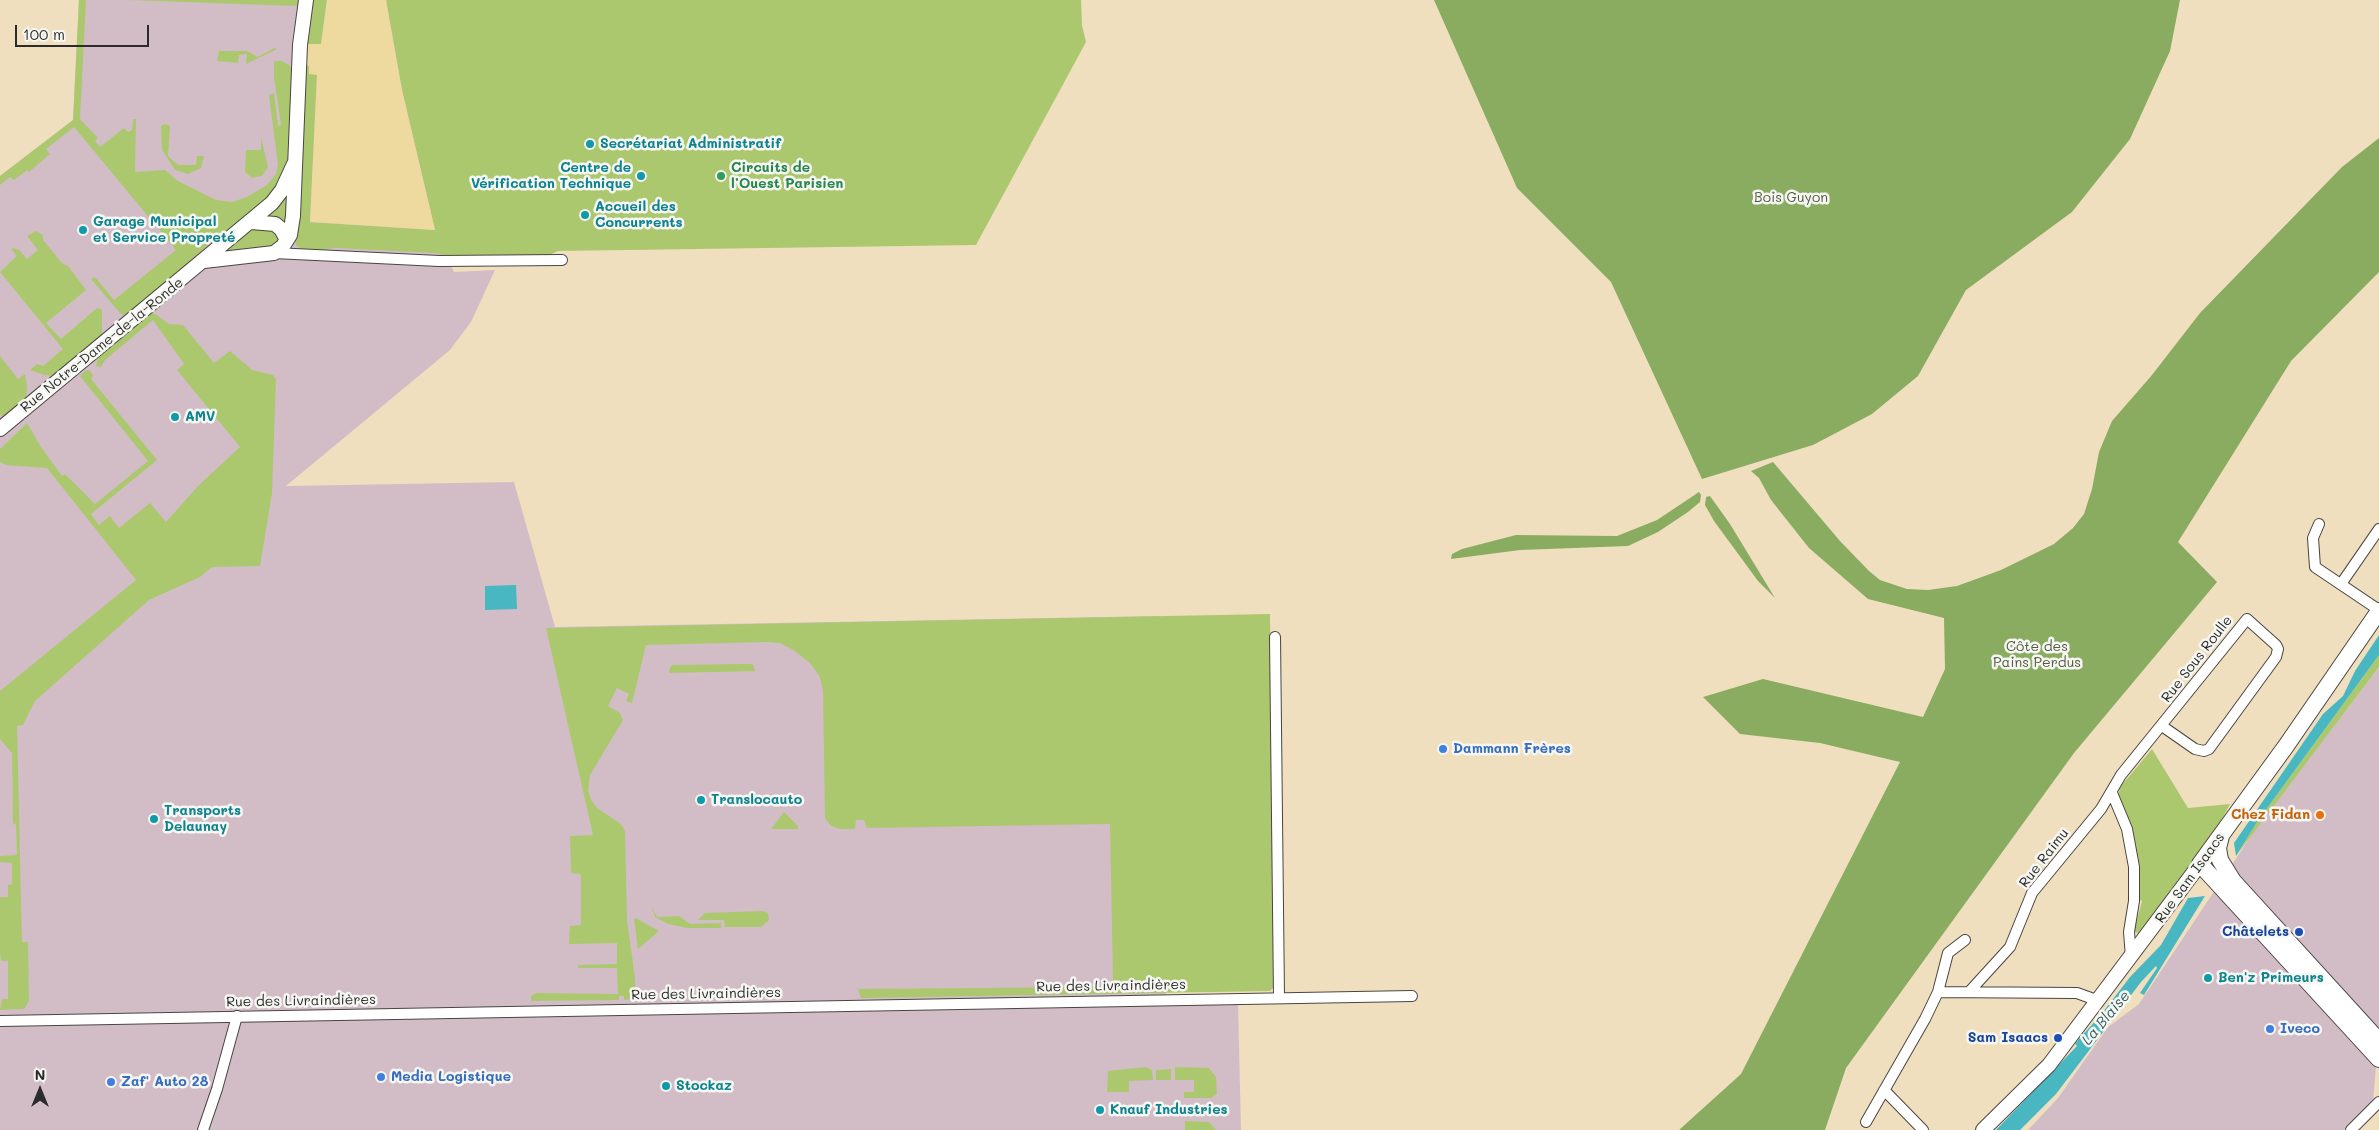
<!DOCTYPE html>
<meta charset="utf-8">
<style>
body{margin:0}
#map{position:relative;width:2379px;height:1130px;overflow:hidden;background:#f0dfbf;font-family:Mali,sans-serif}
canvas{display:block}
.north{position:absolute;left:15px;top:1065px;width:50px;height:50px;-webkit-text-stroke:4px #f6f6f2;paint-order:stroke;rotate:0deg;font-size:14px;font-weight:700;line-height:20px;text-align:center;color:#2b2b2b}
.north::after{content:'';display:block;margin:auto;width:18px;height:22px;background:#2b2b2b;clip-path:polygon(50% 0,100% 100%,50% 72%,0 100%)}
.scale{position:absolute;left:15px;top:25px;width:134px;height:22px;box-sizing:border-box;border:2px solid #2b2b2b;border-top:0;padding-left:6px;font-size:15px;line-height:18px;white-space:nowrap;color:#2b2b2b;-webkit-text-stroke:4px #f6f6f2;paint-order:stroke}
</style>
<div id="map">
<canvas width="2379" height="1130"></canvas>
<div class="north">N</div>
<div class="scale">100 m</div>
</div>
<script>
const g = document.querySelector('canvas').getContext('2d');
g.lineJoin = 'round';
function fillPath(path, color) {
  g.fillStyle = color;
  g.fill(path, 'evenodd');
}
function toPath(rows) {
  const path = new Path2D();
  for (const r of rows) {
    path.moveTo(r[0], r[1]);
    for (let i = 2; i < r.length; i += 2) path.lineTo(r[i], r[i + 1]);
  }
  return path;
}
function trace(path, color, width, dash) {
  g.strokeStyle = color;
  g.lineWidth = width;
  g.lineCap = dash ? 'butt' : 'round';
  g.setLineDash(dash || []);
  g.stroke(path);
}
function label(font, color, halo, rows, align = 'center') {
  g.font = font + ' Mali,sans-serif';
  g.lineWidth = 5;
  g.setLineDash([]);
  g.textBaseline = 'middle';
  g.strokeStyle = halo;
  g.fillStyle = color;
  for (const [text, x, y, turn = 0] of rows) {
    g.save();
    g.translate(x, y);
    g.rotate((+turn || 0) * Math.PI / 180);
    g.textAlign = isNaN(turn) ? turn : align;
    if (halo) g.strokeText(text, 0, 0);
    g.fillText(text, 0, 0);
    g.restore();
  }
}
const industrial = toPath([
 [79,0,311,0,320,45,327,0,386,0,435,231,454,272,495,270,471,322,450,350,286,486,514,482,555,627,1159,616,1166,1004,1238,1004,1241,1130,0,1130,0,176,73,120],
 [2379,667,2379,1062,2376,1066,2373,1103,2344,1130,2028,1130,2058,1098,2108,1027,2139,1004,2253,833]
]);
const green = toPath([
 [79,0,86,0,80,119,98,138,95,141,100,147,124,128,128,132,132,130,133,119,136,119,135,172,165,170,178,181,216,200,232,202,247,197,267,185,276,174,278,165,269,95,274,93,278,126,281,125,274,77,274,61,282,61,289,65,293,70,289,164,276,193,230,233,212,241,194,258,188,268,127,317,120,313,91,279,95,277,114,300,176,250,74,127,46,149,50,154,29,172,27,170,14,180,10,177,0,185,0,176,73,120],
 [128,0,301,0,296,6],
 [311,0,327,0,321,45,306,44],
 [386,0,1081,0,1082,25,1086,42,976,245,558,251,547,256,449,256,434,253,336,248,304,251,296,245,294,235,305,65,309,65,317,75,310,222,435,230,402,90],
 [274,48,277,49,246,64,247,54,239,55,238,63,217,61,219,51,247,51,258,57],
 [164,124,170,126,168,156,178,165,196,165,197,156,204,156,201,168,188,174,175,170,162,150,161,126],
 [261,137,268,167,262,176,252,178,245,172,246,150,261,150],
 [288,186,288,224,264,218],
 [257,226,276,231,280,240,268,249,223,255,221,249],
 [36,231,43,235,43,240,62,263,68,266,86,290,46,323,61,339,97,308,102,310,102,338,56,376,44,375,30,370,37,364,43,366,63,349,0,272,17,256,11,249,13,248,19,250,27,259,38,250,27,236],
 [154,313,169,324,183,325,214,363,230,351,252,370,273,375,276,379,272,493,260,566,212,567,200,577,149,600,35,701,23,725,17,726,22,942,28,942,29,1001,24,1009,0,1010,2,999,8,999,8,961,1,961,0,952,0,897,8,897,8,885,12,884,12,863,0,862,0,856,17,855,16,823,13,825,12,753,0,739,0,691,136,580,47,468,6,465,0,462,0,449,27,423,41,447,62,476,65,474,95,504,148,461,80,376,86,370,90,371,93,375,91,379,157,460,91,514,99,525,110,516,119,528,150,503,166,522,199,485,240,447,177,370,184,364,153,320,105,360,101,367,96,366,98,359,93,363,95,357,139,320,143,321,148,314],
 [0,356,18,379,25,374,27,386,26,400,5,419,0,414],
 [1270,614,1274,982,1273,988,1270,991,861,998,858,989,1099,987,1113,980,1110,824,867,828,864,820,856,820,855,829,840,829,831,826,825,818,823,691,820,677,810,663,792,649,779,643,768,642,646,645,632,703,626,701,629,694,617,688,608,706,620,713,623,720,590,775,588,790,591,800,597,808,621,824,625,831,627,920,635,978,635,995,630,999,624,1000,624,996,619,996,619,1000,531,1001,531,996,536,993,618,994,617,968,578,968,578,965,617,964,617,943,569,944,570,926,581,925,581,874,571,873,570,836,593,835,546,628],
 [2379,655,2379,667,2236,856,2257,822],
 [751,664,754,666,755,671,669,673,670,667,673,665],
 [2152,749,2188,808,2230,804,2216,830,2148,925,2139,934,2134,931,2142,901,2138,899,2140,881,2137,855,2132,830,2118,794,2121,786],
 [784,812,798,826,798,829,771,829],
 [651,905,657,917,679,916,690,924,721,923,721,928,687,928,668,924,655,917],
 [763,911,768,913,769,920,761,927,725,927,724,920,698,920,705,913],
 [636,918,659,931,638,949,634,919],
 [1146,1067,1152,1070,1153,1080,1129,1081,1129,1092,1107,1092,1108,1071],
 [1175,1067,1209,1068,1216,1077,1217,1094,1211,1098,1184,1098,1184,1092,1194,1092,1194,1080,1175,1080],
 [1171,1069,1171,1080,1156,1080,1156,1070],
 [1185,1121,1209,1122,1216,1130,1185,1130]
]);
const forest = toPath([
 [1434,0,2180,0,2170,51,2130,139,2072,212,1966,290,1918,376,1872,414,1813,445,1702,479,1611,282,1517,188],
 [2379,138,2379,272,2291,361,2178,542,2217,582,2074,753,1846,1068,1825,1130,1679,1130,1741,1074,1900,762,1820,743,1740,734,1703,697,1763,679,1923,717,1945,669,1944,618,1868,599,1809,548,1771,500,1759,478,1751,471,1773,462,1840,541,1869,571,1880,580,1907,589,1928,590,1957,586,2001,570,2054,544,2073,528,2084,514,2092,489,2099,452,2112,421,2152,375,2200,313,2342,167],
 [1699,492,1701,495,1700,502,1688,512,1658,532,1628,546,1520,550,1451,559,1452,554,1462,549,1516,535,1617,536,1657,520],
 [1710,496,1730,524,1775,598,1758,581,1714,521,1705,505,1706,497]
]);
const sand = toPath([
 [327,0,386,0,402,90,435,230,310,222,317,75,309,74,309,66,305,65,306,44,321,44]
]);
const water = toPath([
 [516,585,517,609,485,610,485,586],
 [2379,635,2379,655,2257,822,2236,856,2234,843,2323,714,2343,696,2355,671],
 [2205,896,2144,995,2140,993,2157,968,2156,966,2141,982,2056,1094,2020,1130,1996,1130,2077,1046,2075,1044,2078,1040,2100,1016,2130,977,2161,945,2188,898]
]);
const street = toPath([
 [274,253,439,261,562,260],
 [2319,524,2313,538,2315,567,2379,610],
 [2341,584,2379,529],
 [1275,637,1279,997],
 [2112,793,2127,829,2134,867,2134,901,2129,932,2131,957],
 [1938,992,2077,993,2099,1001],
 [1969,992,2010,947,2032,893,2101,809,2121,775,2247,619,2276,645,2278,649,2276,657,2209,749,2204,751,2195,749,2162,726],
 [0,1021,1412,996],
 [1884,1090,1923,1130],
 [1866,1122,1925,1019,1938,992,1948,953,1965,940],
 [203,1130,217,1089,237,1016],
 [2351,1130,2379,1102]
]);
const secondary = toPath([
 [251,222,275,224,281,229,287,240],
 [204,261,274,253,283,246,290,235,293,216,300,45,306,0],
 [0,429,272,203,282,190,294,164],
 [1983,1130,2049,1065,2200,864]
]);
const primary = toPath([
 [2379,611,2286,746,2200,864,2379,1059],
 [2221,836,2218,848,2220,860,2233,881,2379,1041]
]);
const markers = [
 [590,144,5,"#0f9aa8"],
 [641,176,5,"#0f9aa8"],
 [721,176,5,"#2e9e5b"],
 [585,215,5,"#0f9aa8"],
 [83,230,5,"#0f9aa8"],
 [175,417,5,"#0f9aa8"],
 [1443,749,5,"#3f7fe0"],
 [701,800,5,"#0f9aa8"],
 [2320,815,5,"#e8710a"],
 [154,819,5,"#0f9aa8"],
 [2299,932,5,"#1a4fb4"],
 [2208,978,5,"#0f9aa8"],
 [2270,1029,5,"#3f7fe0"],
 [2058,1038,5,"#1a4fb4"],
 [381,1077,5,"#3f7fe0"],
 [111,1082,5,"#3f7fe0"],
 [666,1086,5,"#0f9aa8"],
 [1100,1110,5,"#0f9aa8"]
];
const cultureNames = [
 ["Secrétariat Administratif",600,144],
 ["Centre de",631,168,"right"],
 ["Vérification Technique",631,184,"right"],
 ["Accueil des",595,207],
 ["Concurrents",595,223],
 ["Garage Municipal",93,222],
 ["et Service Propreté",93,238],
 ["AMV",185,417],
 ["Translocauto",711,800],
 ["Transports",164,811],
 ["Delaunay",164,827],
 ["Ben'z Primeurs",2218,978],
 ["Stockaz",676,1086],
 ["Knauf Industries",1110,1110]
];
const leisureNames = [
 ["Circuits de",731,168],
 ["l’Ouest Parisien",731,184]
];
const parkNames = [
 ["Bois Guyon",1791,198],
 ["Côte des",2037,647],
 ["Pains Perdus",2037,663]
];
const streetNames = [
 ["Rue Notre-Dame-de-la-Ronde",102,345,-39],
 ["Rue Sous Roulle",2197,659,-52],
 ["Rue Raimu",2044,858,-52],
 ["Rue Sam Isaacs",2190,878,-54],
 ["Rue des Livraindières",1111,986,-1],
 ["Rue des Livraindières",706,994,-1],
 ["Rue des Livraindières",301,1001,-1]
];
const shopNames = [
 ["Dammann Frères",1453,749],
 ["Iveco",2280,1029],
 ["Media Logistique",391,1077],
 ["Zaf' Auto 28",121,1082]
];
const foodNames = [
 ["Chez Fidan",2310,815]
];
const transitNames = [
 ["Châtelets",2289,932],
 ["Sam Isaacs",2048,1038]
];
const waterNames = [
 ["La Blaise",2106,1018,-50]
];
fillPath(industrial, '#d2bdc7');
fillPath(green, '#acc86e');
fillPath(forest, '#89ac61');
fillPath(sand, '#eeda9e');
fillPath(water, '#48b7c1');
trace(street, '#494641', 12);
trace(secondary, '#494641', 16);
trace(primary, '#494641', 18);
trace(street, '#fff', 10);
trace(secondary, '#fff', 14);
trace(primary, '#fff', 16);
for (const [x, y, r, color] of markers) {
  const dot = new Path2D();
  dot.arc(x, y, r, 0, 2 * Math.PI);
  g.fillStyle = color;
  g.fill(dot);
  trace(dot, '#f6f6f2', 2);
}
label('bold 14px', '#0d838f', '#f6f6f2', cultureNames, 'left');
label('bold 14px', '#27864d', '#f6f6f2', leisureNames, 'left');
label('14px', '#525a3f', '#f6f6f2', parkNames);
label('14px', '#2b2b2b', '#f6f6f2', streetNames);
label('bold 14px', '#366cbe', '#f6f6f2', shopNames, 'left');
label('bold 14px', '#c56008', '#f6f6f2', foodNames, 'right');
label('bold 14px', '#164399', '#f6f6f2', transitNames, 'right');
label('italic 15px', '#355c60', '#f6f6f2', waterNames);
</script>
